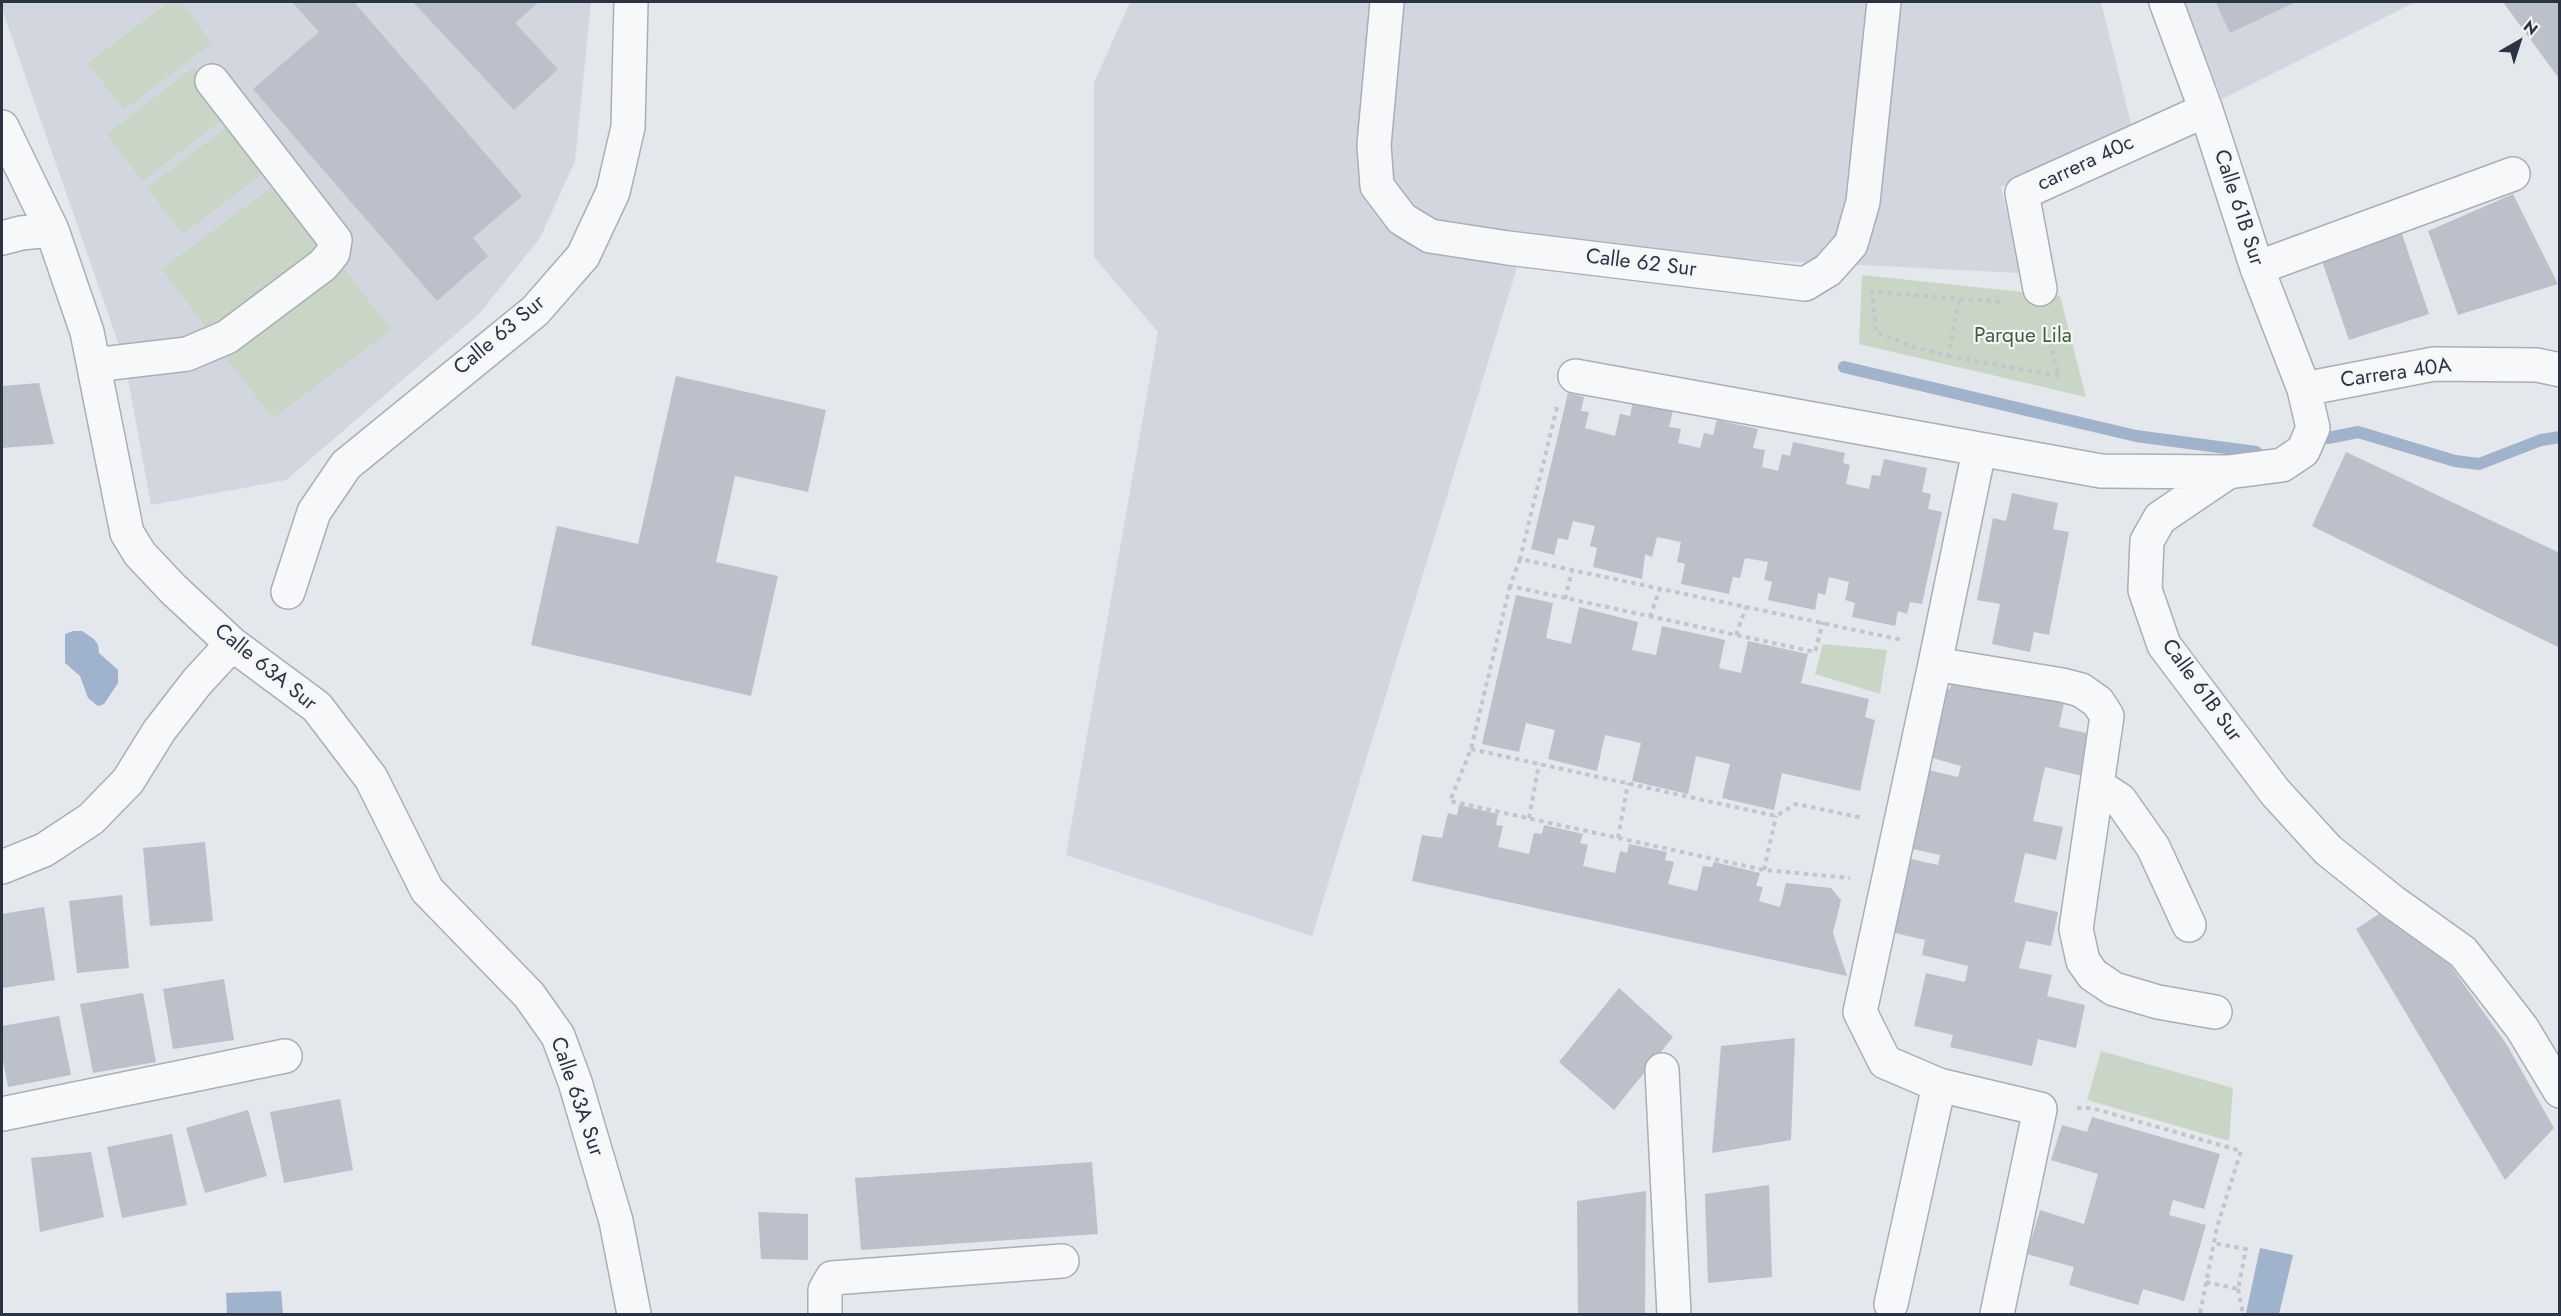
<!DOCTYPE html>
<style>
body{margin:0}
#map{position:relative;width:2561px;height:1316px;overflow:hidden;background:#e4e7ec;font-family:Jost,sans-serif}
canvas{display:block}
.frame{position:absolute;inset:0;border:3px solid #2b3445;pointer-events:none}
.north{position:absolute;left:2489px;top:12px;width:60px;height:60px;-webkit-text-stroke:4px #f4f6f9;paint-order:stroke;rotate:39deg;font-size:16px;font-weight:700;line-height:24px;text-align:center;color:#2b3445}
.north::after{content:'';display:block;margin:auto;width:21px;height:27px;background:#2b3445;clip-path:polygon(50% 0,100% 100%,50% 72%,0 100%)}
</style>
<div id="map">
<canvas width="2561" height="1316"></canvas>
<div class="frame"></div>
<div class="north">N</div>
</div>
<script>
const g = document.querySelector('canvas').getContext('2d');
g.lineJoin = 'round';
function fillPath(path, color) {
  g.fillStyle = color;
  g.fill(path, 'evenodd');
}
function toPath(rows) {
  const path = new Path2D();
  for (const r of rows) {
    path.moveTo(r[0], r[1]);
    for (let i = 2; i < r.length; i += 2) path.lineTo(r[i], r[i + 1]);
  }
  return path;
}
function trace(path, color, width, dash) {
  g.strokeStyle = color;
  g.lineWidth = width;
  g.lineCap = dash ? 'butt' : 'round';
  g.setLineDash(dash || []);
  g.stroke(path);
}
function label(font, color, halo, rows, align = 'center') {
  g.font = font + ' Jost,sans-serif';
  g.lineWidth = 4.5;
  g.setLineDash([]);
  g.textBaseline = 'middle';
  g.strokeStyle = halo;
  g.fillStyle = color;
  for (const [text, x, y, turn = 0] of rows) {
    g.save();
    g.translate(x, y);
    g.rotate((+turn || 0) * Math.PI / 180);
    g.textAlign = isNaN(turn) ? turn : align;
    if (halo) g.strokeText(text, 0, 0);
    g.fillText(text, 0, 0);
    g.restore();
  }
}
const built = toPath([
 [2,2,591,2,575,161,540,238,479,314,286,480,151,505,125,362,2,9],
 [1130,2,2101,2,2133,132,2001,187,2020,273,1523,248,1312,936,1066,855,1158,332,1094,257,1094,83],
 [2184,2,2415,2,2222,99]
]);
const green = toPath([
 [169,2,181,2,212,43,124,110,88,63],
 [194,67,230,114,142,181,107,134],
 [235,121,271,167,183,234,147,188],
 [280,181,329,245,210,333,162,269],
 [342,266,391,330,273,418,224,355],
 [1862,275,2060,296,2086,397,1859,344],
 [1823,644,1887,650,1880,694,1815,674],
 [2101,1051,2233,1088,2229,1141,2087,1100]
]);
const water = toPath([
 [73,631,82,631,94,639,98,645,99,653,118,670,118,683,104,704,98,706,88,698,80,676,65,663,65,634],
 [2260,1248,2293,1255,2279,1314,2246,1313],
 [281,1291,283,1314,227,1314,226,1293]
]);
const stream = toPath([
 [1844,367,2136,436,2256,452],
 [2328,438,2358,432,2455,461,2479,464,2541,440,2560,437]
]);
const building = toPath([
 [292,2,354,2,522,196,473,238,488,256,437,301,253,89,319,32],
 [413,2,539,2,515,23,558,69,514,110],
 [2219,2,2296,2,2230,33,2216,3],
 [2503,2,2560,2,2560,80],
 [2513,194,2558,284,2458,315,2428,231],
 [2401,231,2429,314,2349,340,2321,258],
 [676,376,826,410,808,492,735,476,716,562,778,576,751,696,531,645,557,526,638,544],
 [39,383,54,444,2,448,2,386],
 [1568,393,1584,397,1581,411,1589,412,1585,428,1615,436,1620,414,1630,416,1633,401,1673,411,1669,427,1681,429,1678,443,1700,448,1704,433,1713,435,1717,420,1758,429,1753,448,1765,450,1762,467,1778,471,1782,454,1790,456,1793,442,1845,453,1843,463,1850,465,1846,484,1869,489,1872,475,1880,476,1884,459,1927,468,1922,492,1931,494,1928,509,1942,512,1922,604,1910,602,1907,614,1898,611,1895,626,1852,617,1855,603,1845,600,1849,582,1829,577,1825,595,1818,593,1815,610,1768,600,1772,582,1764,580,1768,562,1745,558,1740,578,1733,577,1729,594,1681,584,1685,564,1677,562,1681,542,1657,537,1652,557,1645,554,1642,579,1593,567,1597,548,1590,546,1595,526,1573,521,1568,540,1558,538,1554,555,1531,549],
 [2346,452,2560,553,2560,648,2312,526],
 [2012,493,2058,503,2053,529,2069,532,2049,635,2034,632,2030,652,1992,644,2000,604,1977,600,1993,518,2006,521],
 [1516,595,1553,603,1546,638,1571,644,1579,607,1638,622,1632,650,1656,655,1662,626,1725,640,1719,668,1741,673,1748,641,1808,654,1801,683,1869,699,1865,717,1875,720,1860,791,1782,773,1774,810,1722,798,1730,764,1696,756,1688,794,1632,781,1641,743,1605,735,1597,771,1548,759,1555,730,1526,723,1519,752,1482,744],
 [1952,678,2064,703,2059,727,2091,734,2083,776,2045,767,2033,821,2063,827,2056,860,2025,853,2014,902,2058,912,2051,946,2026,941,2019,968,2052,975,2047,996,2085,1005,2076,1048,2038,1039,2032,1066,1950,1047,1953,1035,1914,1026,1926,973,1965,982,1968,966,1922,955,1925,940,1886,931,1902,857,1938,865,1940,855,1903,847,1920,768,1958,777,1961,766,1922,755,1936,686,1950,689],
 [1459,805,1498,814,1496,825,1503,826,1498,847,1529,854,1534,833,1542,834,1544,825,1583,834,1580,843,1588,845,1583,866,1615,873,1620,851,1627,853,1629,844,1667,852,1665,860,1674,862,1668,884,1697,891,1703,866,1712,867,1714,862,1760,873,1756,886,1763,887,1759,901,1780,907,1786,883,1831,888,1841,900,1833,933,1847,976,1412,881,1422,835,1442,838,1448,813,1457,815],
 [205,842,213,921,150,926,143,848],
 [122,895,129,968,77,973,69,901],
 [44,907,55,980,2,988,2,914],
 [2379,914,2450,965,2507,1045,2554,1128,2505,1180,2356,929],
 [224,979,234,1040,173,1049,163,989],
 [1619,988,1673,1037,1614,1110,1559,1062],
 [143,993,156,1062,93,1073,80,1004],
 [59,1016,71,1075,8,1087,2,1055,2,1026],
 [1795,1038,1791,1140,1712,1153,1721,1046],
 [340,1099,353,1170,284,1183,270,1112],
 [248,1110,267,1176,205,1193,186,1128],
 [2092,1117,2220,1154,2204,1209,2173,1200,2169,1215,2206,1225,2184,1301,2143,1289,2138,1305,2069,1285,2074,1267,2027,1254,2040,1210,2084,1224,2098,1174,2051,1160,2062,1125,2087,1132],
 [172,1134,187,1205,122,1218,107,1147],
 [91,1152,104,1217,40,1232,31,1158],
 [1092,1162,1098,1234,861,1250,855,1178],
 [1769,1185,1772,1277,1708,1283,1705,1194],
 [1646,1191,1645,1314,1578,1314,1577,1201],
 [758,1212,808,1214,808,1260,761,1259]
]);
const path = toPath([
 [1959,300,1948,356,1914,347,1876,332,1872,292,2004,302],
 [1948,356,2059,376,2045,325],
 [1557,407,1520,559,1902,640],
 [1520,559,1510,586,1815,652,1823,622],
 [1510,586,1471,749,1450,801,1764,870,1850,878],
 [1565,599,1572,570],
 [1650,617,1660,588],
 [1736,635,1746,607],
 [1471,749,1776,816,1796,804,1863,818],
 [1529,818,1539,764],
 [1618,838,1628,783],
 [1764,870,1776,816],
 [2077,1108,2092,1108,2241,1151,2217,1227,2200,1314],
 [2206,1282,2238,1289,2246,1249,2213,1243],
 [2238,1289,2243,1314]
]);
const minor = toPath([
 [1387,2,1374,145,1377,186,1402,219,1430,236,1508,248,1805,284,1828,270,1851,244,1863,202,1884,2],
 [2166,2,2206,110,2257,268,2304,389,2313,428,2303,451,2282,465,2228,472,2160,518,2147,541,2145,590,2164,645,2275,792,2328,850,2393,902,2463,952,2522,1028,2560,1091],
 [2,127,52,230,87,332,127,533,140,554,173,589,232,644,317,707,371,778,427,890,529,995,558,1036,575,1082,616,1221,634,1314],
 [2,238,21,233,52,230],
 [2257,268,2513,174],
 [2040,289,2022,193,2206,110],
 [94,365,187,354,227,337,323,265,333,253,335,240,212,81],
 [1575,376,2101,471,2228,472],
 [2304,389,2434,364,2537,365,2560,370],
 [1979,451,1935,664,2062,685,2081,690,2098,702,2107,716,2076,929,2083,961,2093,975,2114,989,2158,1002,2215,1012],
 [288,592,314,512,346,465,535,311,583,256,613,192,628,127,631,2],
 [2097,785,2120,800,2153,847,2189,925],
 [2,867,44,850,91,819,128,781,159,731,197,682,232,644],
 [1662,1070,1674,1314],
 [1939,1085,2040,1109,1997,1314],
 [2,1114,285,1056],
 [1891,1304,1939,1085,1885,1062,1860,1012,1935,664],
 [825,1314,825,1290,832,1278,1062,1261]
]);
const streetNames = [
 ["carrera 40c",2086,164,-25],
 ["Calle 61B Sur",2238,208,72],
 ["Calle 62 Sur",1641,264,7],
 ["Calle 63 Sur",500,336,-40],
 ["Carrera 40A",2396,374,-8],
 ["Calle 63A Sur",265,668,39],
 ["Calle 61B Sur",2201,691,54],
 ["Calle 63A Sur",576,1097,71]
];
const parkNames = [
 ["Parque Lila",2023,337]
];
fillPath(built, '#d2d6de');
fillPath(green, '#c9d6c5');
fillPath(water, '#9fb4cc');
trace(stream, '#9fb4cc', 12);
fillPath(building, '#bbc0ca');
trace(minor, '#a9aeb7', 36);
trace(path, '#c2c5cb', 4, [4.5, 4.5]);
trace(minor, '#f7f8fa', 33);
label('21px', '#2b3445', '#f4f6f9', streetNames);
label('21px', '#3f6138', '#f4f6f9', parkNames);
</script>
